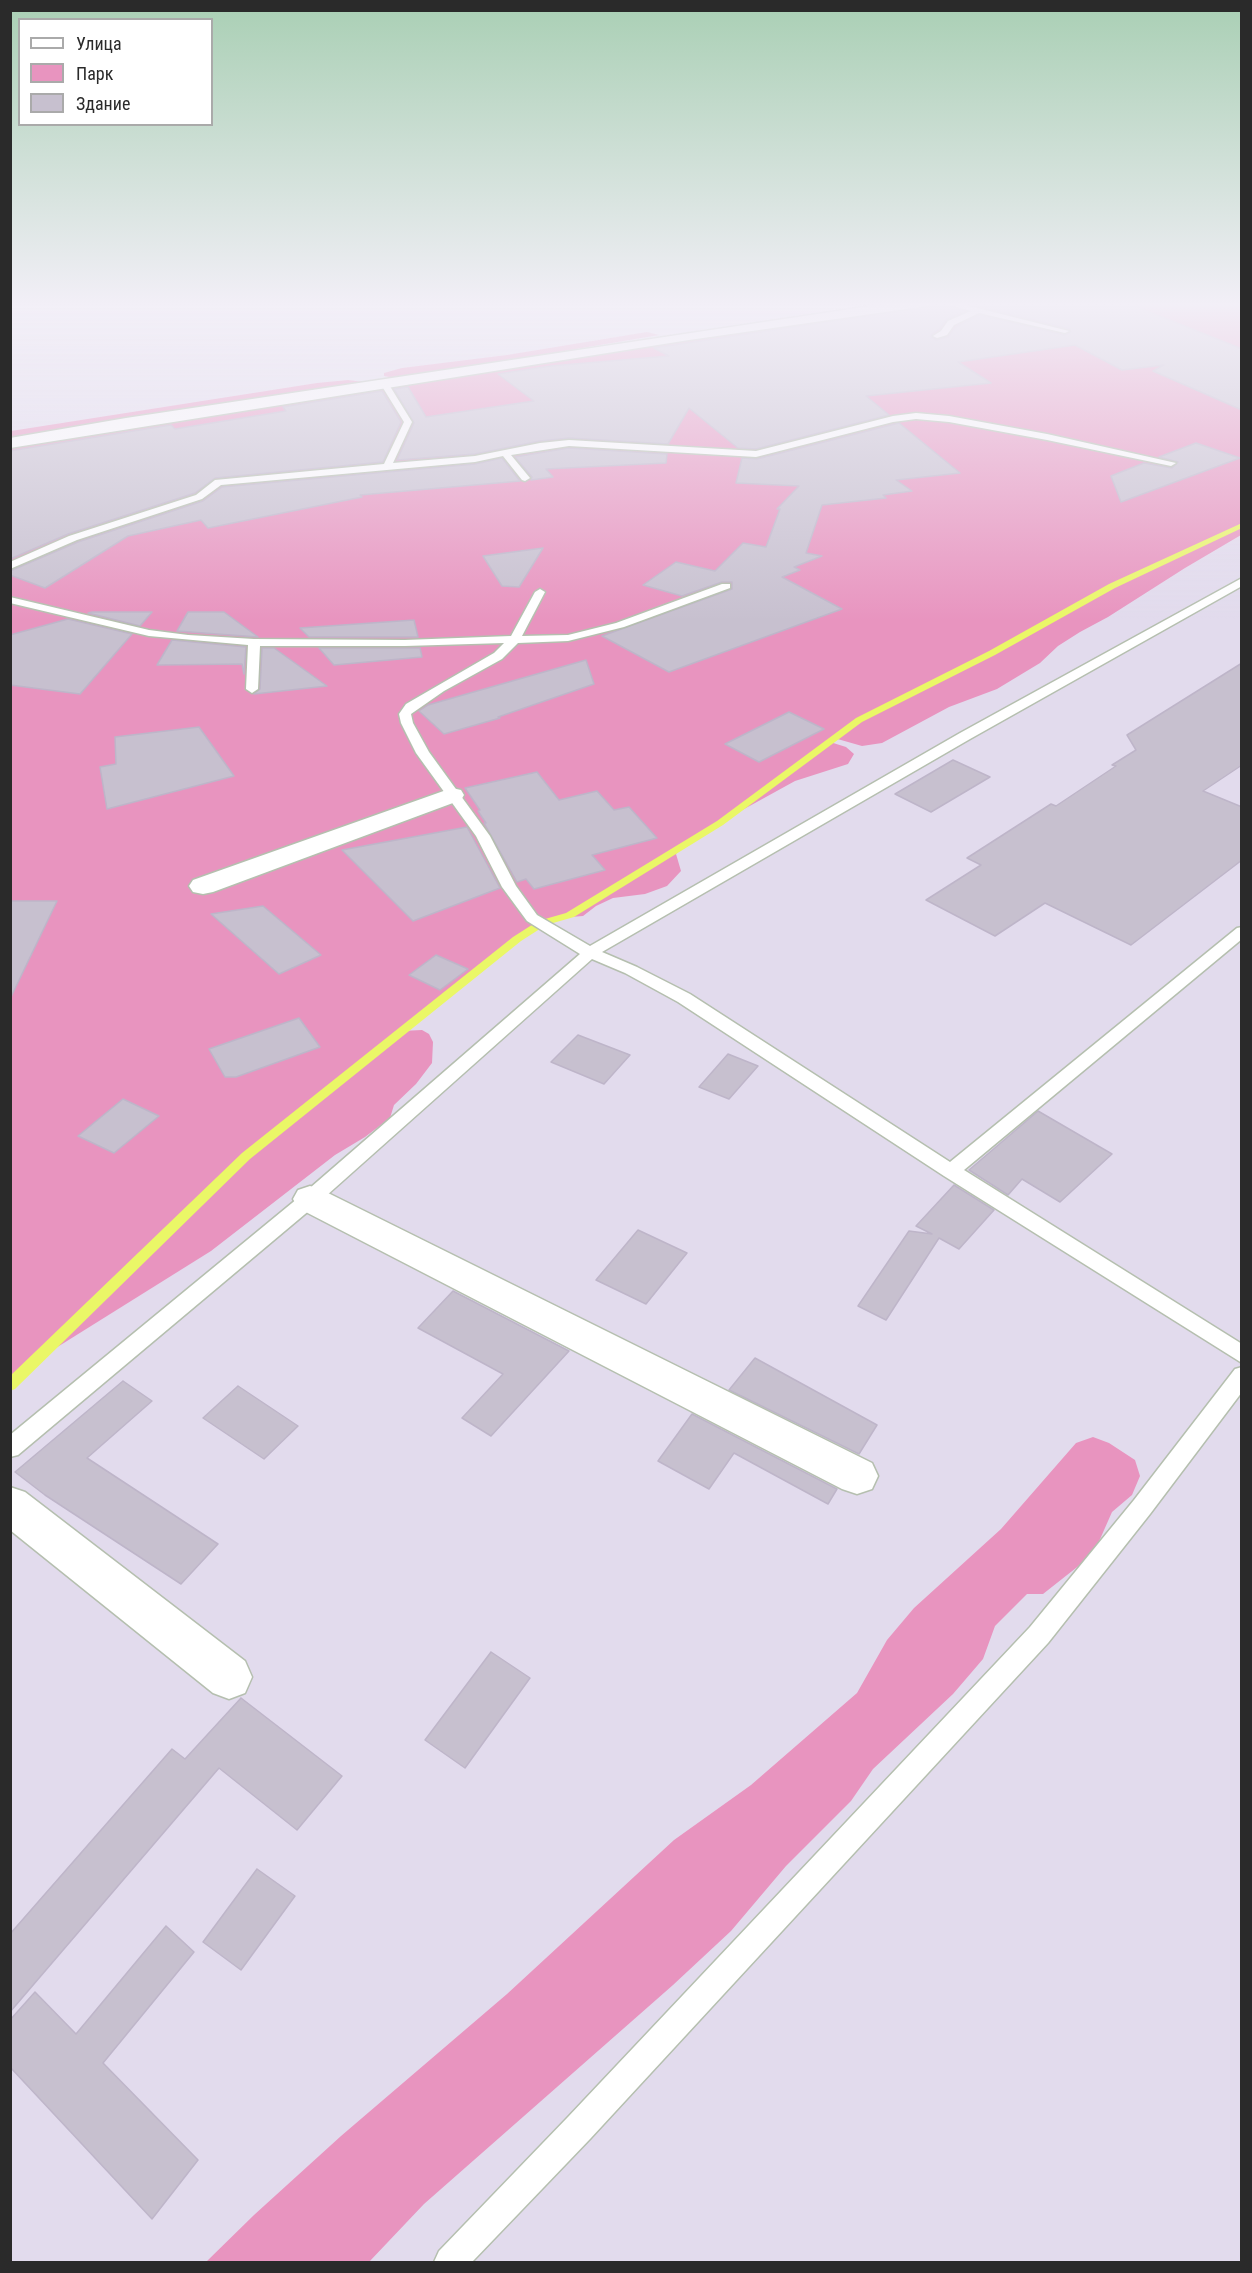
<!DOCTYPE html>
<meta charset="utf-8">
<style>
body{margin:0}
#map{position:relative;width:1252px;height:2273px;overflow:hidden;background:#e2dbed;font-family:"Roboto Condensed",sans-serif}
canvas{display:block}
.frame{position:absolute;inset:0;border:12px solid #2a2a2a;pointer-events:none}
.legend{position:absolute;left:18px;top:18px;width:195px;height:108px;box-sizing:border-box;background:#fff;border:2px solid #aaa;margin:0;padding:8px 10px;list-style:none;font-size:18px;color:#2a2a2a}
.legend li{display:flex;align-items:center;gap:12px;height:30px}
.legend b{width:30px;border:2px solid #aaa}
</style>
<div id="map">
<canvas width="1252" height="2273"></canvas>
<div class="frame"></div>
<ul class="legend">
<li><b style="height:8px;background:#fff"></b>Улица</li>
<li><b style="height:16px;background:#e894bf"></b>Парк</li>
<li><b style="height:16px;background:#c7c0cf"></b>Здание</li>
</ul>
</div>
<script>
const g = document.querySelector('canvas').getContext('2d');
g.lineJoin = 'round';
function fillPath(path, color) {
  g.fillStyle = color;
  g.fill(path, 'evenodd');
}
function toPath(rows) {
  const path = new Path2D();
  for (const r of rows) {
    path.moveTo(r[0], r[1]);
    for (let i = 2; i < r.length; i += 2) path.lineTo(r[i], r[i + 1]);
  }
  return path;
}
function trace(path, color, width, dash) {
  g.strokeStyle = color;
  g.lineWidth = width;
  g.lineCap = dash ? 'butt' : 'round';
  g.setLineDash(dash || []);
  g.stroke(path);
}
const green = toPath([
 [913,302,1241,302,1241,535,1185,568,1108,617,1080,632,1058,646,1040,663,997,689,949,707,882,743,862,746,834,738,830,742,846,747,854,754,848,764,795,781,726,819,682,846,676,854,681,871,667,886,645,894,613,898,596,906,583,916,558,918,542,923,517,939,402,1031,422,1030,429,1034,433,1042,432,1063,416,1084,394,1105,390,1118,365,1137,335,1155,211,1251,35,1361,11,1385,11,431,317,383,348,380,380,384,605,346],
 [647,332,659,335,441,372,395,378,384,376,384,373,402,368,507,355],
 [1093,1437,1109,1443,1135,1460,1140,1476,1132,1495,1112,1512,1097,1546,1081,1564,1043,1594,1027,1594,995,1626,983,1659,953,1694,873,1769,851,1801,786,1866,731,1931,673,1985,424,2204,369,2262,206,2262,254,2215,341,2136,507,1994,674,1840,751,1785,857,1693,887,1640,914,1608,1001,1529,1076,1443]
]);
const stream = toPath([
 [1242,523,1242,528,1115,588,995,655,862,722,723,825,574,917,546,925,521,941,250,1159,15,1389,10,1391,10,1376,242,1153,513,937,538,921,566,913,717,821,856,718,989,651,1109,584,1242,523]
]);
const building = toPath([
 [972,302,1124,302,1242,349,1242,410,1153,371,1164,365,1122,370,1075,345,958,362,991,383,866,396,889,415,756,449,738,448,689,408,668,444,569,438,540,441,475,454,397,460,414,423,394,389,408,387,426,417,534,401,498,374,551,366,669,356,654,348,941,305,964,311,947,319,939,329,932,334,931,337,936,340,948,337,956,327,979,315,1064,335,1071,332,1070,329,968,303,972,302],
 [382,391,401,422,383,462,215,478,195,493,68,534,10,559,10,451,171,425,175,429,286,411,283,407,382,391],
 [899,423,960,473,896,480,912,491,883,495,886,498,822,505,806,553,822,556,794,567,800,570,782,577,842,609,669,672,602,636,732,589,732,582,722,582,682,596,643,585,676,562,715,571,743,543,766,547,780,509,777,509,799,486,736,483,742,458,757,459,899,423],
 [1196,443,1240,458,1121,502,1111,476,1144,463,1172,468,1178,462,1159,457,1196,443],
 [569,448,667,454,666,463,546,469,553,477,531,480,532,477,515,457,569,448],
 [502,458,520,481,360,495,362,497,208,528,201,520,128,536,45,588,10,575,10,571,78,542,203,501,222,487,475,464,502,458],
 [543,548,519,587,502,586,483,556,543,548],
 [92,612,152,612,140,626,88,613,92,612],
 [188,612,224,612,258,637,177,631,188,612],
 [68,619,132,634,80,694,10,685,10,635,68,619],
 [414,620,418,637,309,637,300,628,414,620],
 [172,640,246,647,244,674,242,664,157,665,172,640],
 [262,648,274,648,327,686,254,694,260,689,262,648],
 [319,648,420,648,422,657,334,665,319,648],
 [586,660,594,684,498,717,500,718,444,734,419,711,428,705,586,660],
 [1242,663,1242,765,1203,791,1242,807,1242,860,1131,945,1045,903,995,936,926,900,981,865,967,858,1051,804,1056,806,1116,766,1112,765,1136,750,1127,735,1242,663],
 [789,712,824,729,759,762,725,744,789,712],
 [199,727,234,776,107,809,100,767,116,764,115,737,199,727],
 [953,760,990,777,931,812,895,794,953,760],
 [537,772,559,800,597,791,614,810,629,807,657,838,592,855,605,870,534,889,526,879,517,882,484,823,486,823,478,811,480,810,465,788,537,772],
 [467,827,500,888,413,921,342,850,467,827],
 [10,901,57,901,10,999,10,901],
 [263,906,321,955,279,974,211,914,263,906],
 [436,955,468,969,440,990,409,975,436,955],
 [299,1018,320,1047,236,1077,225,1077,209,1049,299,1018],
 [578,1035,630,1055,604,1084,551,1062,578,1035],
 [728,1054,758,1066,729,1099,699,1087,728,1054],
 [123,1099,159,1116,114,1153,78,1136,123,1099],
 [1038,1111,1112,1154,1060,1202,1022,1179,1008,1195,969,1170,1038,1111],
 [954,1185,994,1210,959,1249,939,1238,886,1320,858,1306,909,1231,932,1234,916,1226,954,1185],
 [638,1230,687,1253,646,1304,596,1280,638,1230],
 [453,1291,569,1351,491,1436,462,1418,503,1374,418,1328,453,1291],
 [755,1358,877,1425,859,1454,729,1390,755,1358],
 [123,1381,152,1401,87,1458,218,1544,181,1584,45,1495,15,1472,123,1381],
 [238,1386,298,1426,264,1459,203,1418,238,1386],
 [692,1414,837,1489,828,1504,734,1453,709,1489,658,1461,692,1414],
 [491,1652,530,1678,465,1768,425,1740,491,1652],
 [241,1698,342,1776,297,1830,219,1768,10,2012,10,1934,172,1749,185,1759,241,1698],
 [257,1869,295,1896,241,1970,203,1942,257,1869],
 [166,1926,194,1952,103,2063,198,2160,152,2219,10,2067,10,2020,35,1992,76,2034,166,1926]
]);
const lane = toPath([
 [940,302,953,302,1069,331,1065,333,979,313,954,325,947,335,937,338,933,336,941,331,948,321,971,311,940,302],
 [384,381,388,383,412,422,393,463,475,456,540,443,569,440,756,451,893,416,916,413,949,416,1047,434,1176,463,1171,466,1047,440,949,422,916,419,893,422,756,457,569,446,511,455,530,478,525,481,522,480,503,456,475,462,221,485,202,499,77,540,10,569,10,562,69,536,196,495,215,480,384,464,404,422,380,383,384,381],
 [1242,578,1242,586,970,739,602,952,637,967,690,994,950,1162,1237,928,1242,927,1242,939,964,1170,1242,1344,1242,1363,944,1176,678,1002,625,973,592,959,317,1204,18,1455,10,1457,10,1435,303,1194,580,954,527,921,502,887,476,836,416,753,401,723,399,714,406,704,494,653,504,643,405,646,260,646,258,689,252,693,246,689,248,645,149,636,10,603,10,597,149,630,188,635,254,639,405,640,511,636,535,592,540,589,545,592,522,636,568,635,616,623,722,584,730,584,730,588,624,627,568,641,518,643,502,659,444,691,411,714,413,723,429,752,490,836,516,886,537,915,590,946,960,733,1242,578],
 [1242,1367,1242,1392,1150,1514,1048,1643,590,2139,472,2262,434,2262,439,2251,568,2117,1030,1627,1134,1500,1235,1369,1242,1367]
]);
const street = toPath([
 [452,788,461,790,464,795,461,800,213,892,203,894,193,892,189,886,193,880,452,788],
 [310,1186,322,1190,872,1463,878,1476,872,1489,857,1494,842,1489,298,1208,293,1199,298,1190,310,1186],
 [10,1487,25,1492,245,1661,252,1677,245,1693,229,1699,213,1693,10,1530,10,1487]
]);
const secondary = toPath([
 [897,302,933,302,927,306,689,340,10,448,10,438,126,418,897,302]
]);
fillPath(green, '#e894bf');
fillPath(stream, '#eaf767');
fillPath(building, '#c7c0cf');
trace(building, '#beb5c9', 1.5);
trace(lane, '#b5bfaf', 3);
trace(street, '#b5bfaf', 3);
trace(secondary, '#b5bfaf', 3);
fillPath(lane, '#fff');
fillPath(street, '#fff');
fillPath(secondary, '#fff');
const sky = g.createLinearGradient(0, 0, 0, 621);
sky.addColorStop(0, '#a9cfb4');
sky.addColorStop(0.49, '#f2eff7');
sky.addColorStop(1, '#f2eff700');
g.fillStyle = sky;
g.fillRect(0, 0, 1252, 621);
</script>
